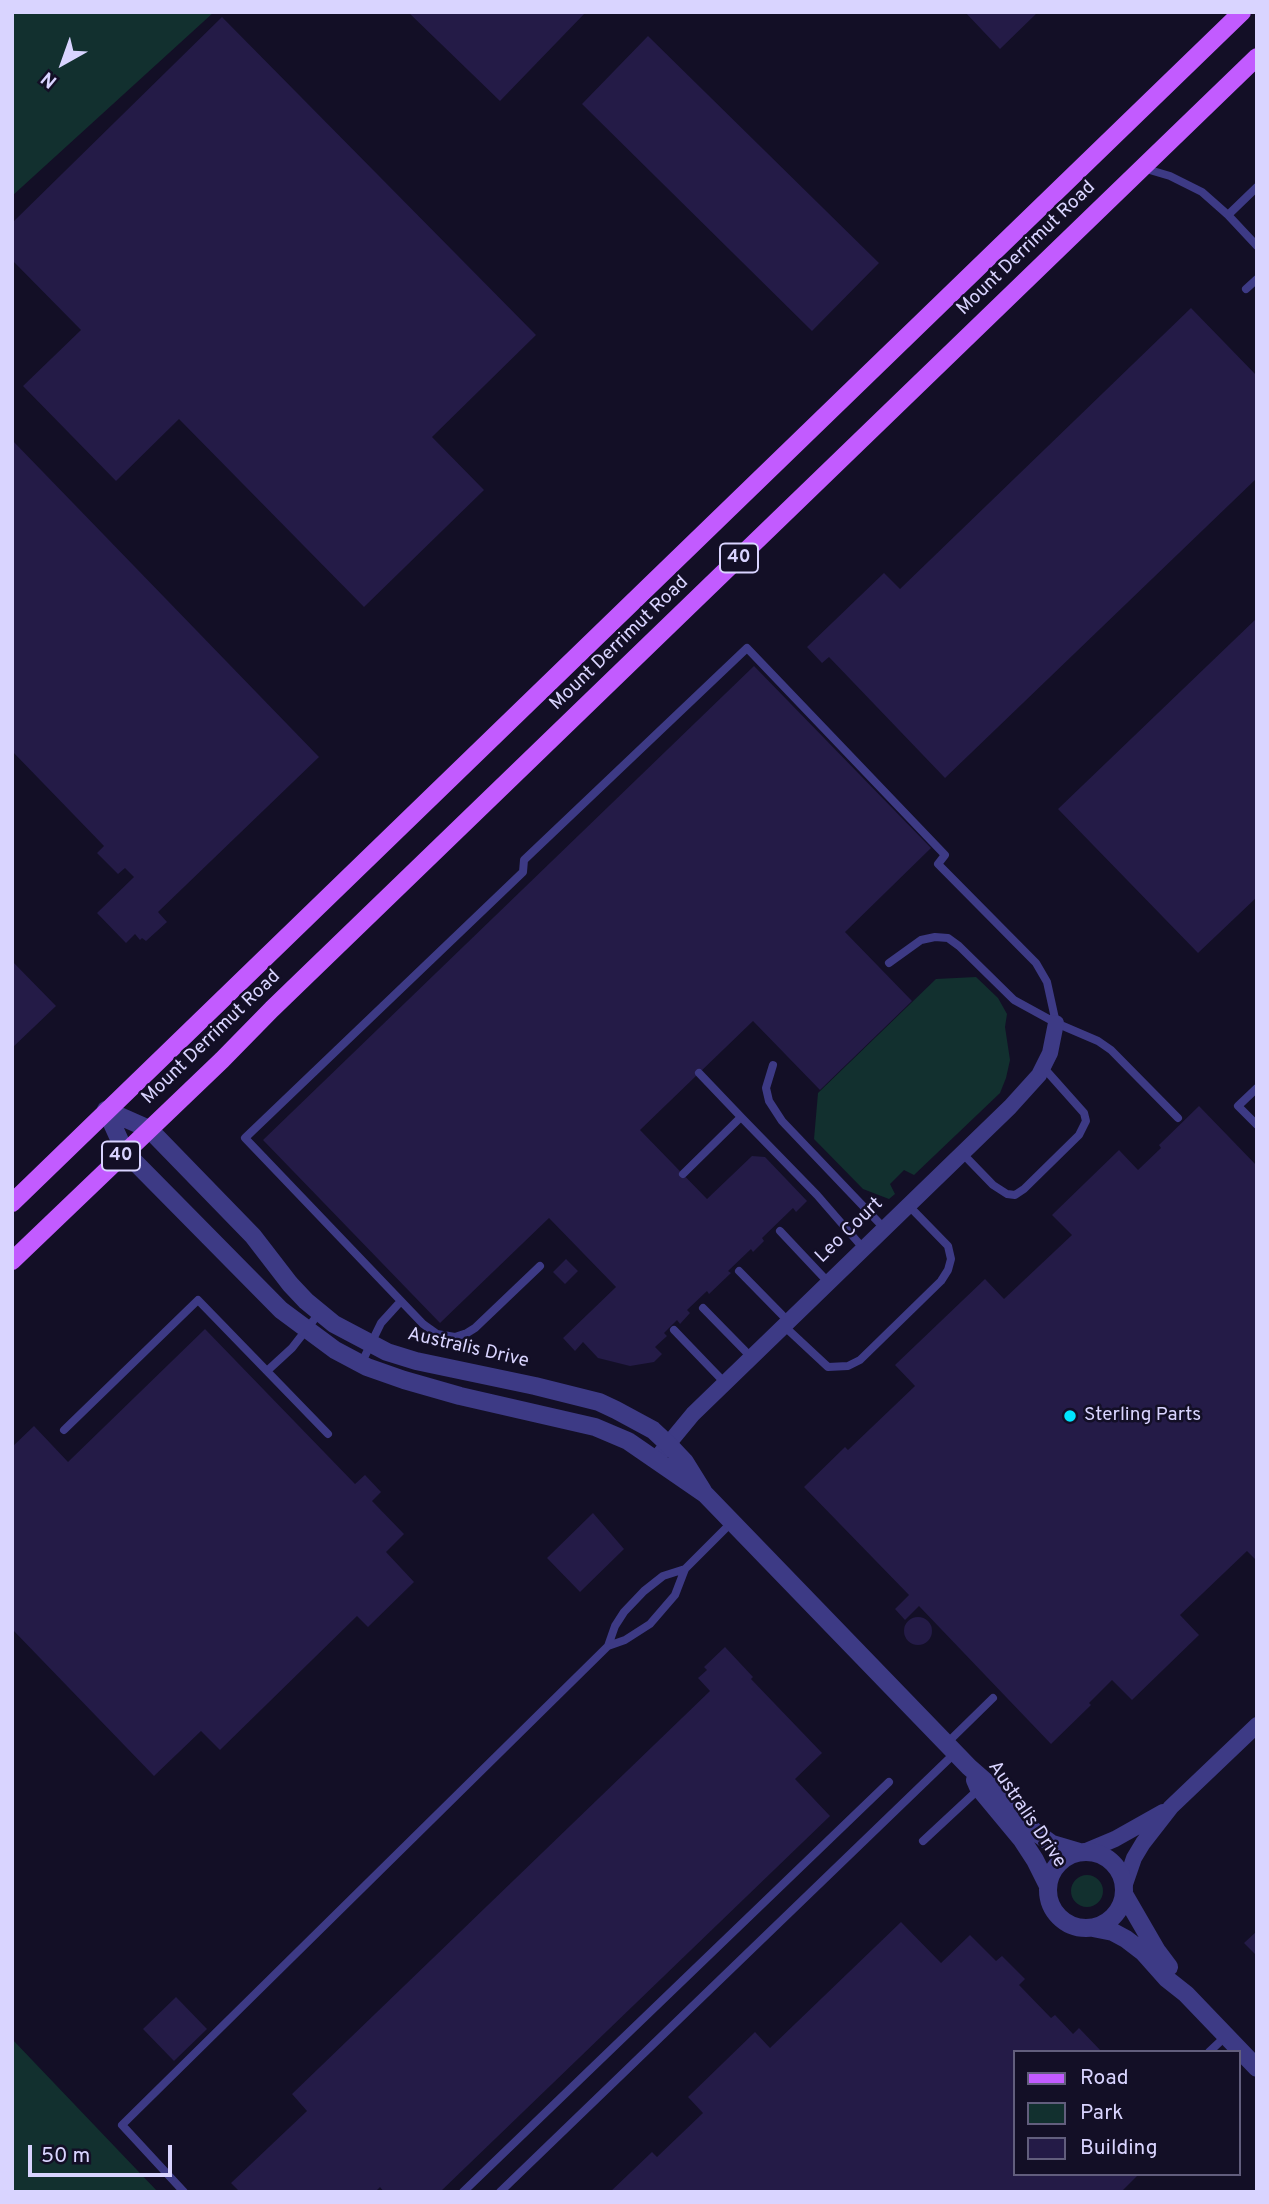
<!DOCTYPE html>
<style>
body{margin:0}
#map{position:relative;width:1269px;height:2204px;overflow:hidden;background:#130f26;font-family:Overpass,sans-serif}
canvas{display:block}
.frame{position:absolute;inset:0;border:14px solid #d9d4ff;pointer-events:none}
.legend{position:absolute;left:1013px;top:2050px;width:228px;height:126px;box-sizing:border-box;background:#130f26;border:2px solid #625e7d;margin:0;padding:9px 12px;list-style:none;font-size:21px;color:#d9d4ff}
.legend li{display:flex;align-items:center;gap:14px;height:35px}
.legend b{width:35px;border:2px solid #625e7d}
.north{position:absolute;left:28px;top:28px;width:70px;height:70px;-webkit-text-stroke:5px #130f26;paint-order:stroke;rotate:220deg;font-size:19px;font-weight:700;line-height:28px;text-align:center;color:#d9d4ff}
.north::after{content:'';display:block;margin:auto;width:24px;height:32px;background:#d9d4ff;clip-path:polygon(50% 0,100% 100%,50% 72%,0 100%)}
.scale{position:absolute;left:28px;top:2145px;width:144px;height:32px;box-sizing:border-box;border:4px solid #d9d4ff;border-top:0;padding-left:9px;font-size:21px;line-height:24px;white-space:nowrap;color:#d9d4ff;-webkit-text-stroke:5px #130f26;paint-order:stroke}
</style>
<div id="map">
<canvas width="1269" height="2204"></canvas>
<div class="frame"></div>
<ul class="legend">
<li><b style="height:9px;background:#c25bff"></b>Road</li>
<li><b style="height:19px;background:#12302f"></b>Park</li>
<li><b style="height:19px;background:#241b47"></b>Building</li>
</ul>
<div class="north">N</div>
<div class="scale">50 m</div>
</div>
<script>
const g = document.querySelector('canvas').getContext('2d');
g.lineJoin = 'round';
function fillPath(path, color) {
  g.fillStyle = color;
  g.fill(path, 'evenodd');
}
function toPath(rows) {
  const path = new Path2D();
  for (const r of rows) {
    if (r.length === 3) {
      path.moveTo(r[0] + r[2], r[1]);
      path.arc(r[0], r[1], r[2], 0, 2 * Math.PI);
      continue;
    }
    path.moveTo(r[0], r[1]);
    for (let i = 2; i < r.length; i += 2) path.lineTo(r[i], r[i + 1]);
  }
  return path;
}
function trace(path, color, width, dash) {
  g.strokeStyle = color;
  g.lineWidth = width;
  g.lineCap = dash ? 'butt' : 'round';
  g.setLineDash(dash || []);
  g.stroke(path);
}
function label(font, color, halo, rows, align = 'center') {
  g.font = font + ' Overpass,sans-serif';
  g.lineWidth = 5;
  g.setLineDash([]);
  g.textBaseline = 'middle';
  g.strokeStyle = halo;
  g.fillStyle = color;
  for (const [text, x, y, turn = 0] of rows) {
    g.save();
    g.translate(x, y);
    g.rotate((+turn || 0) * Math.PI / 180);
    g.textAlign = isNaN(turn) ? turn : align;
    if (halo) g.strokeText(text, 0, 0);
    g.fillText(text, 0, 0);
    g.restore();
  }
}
const green = toPath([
 [12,12,214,12,12,196],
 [976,977,998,998,1007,1014,1005,1027,1010,1060,1006,1078,1000,1093,914,1175,904,1170,890,1184,895,1194,889,1199,863,1189,814,1139,818,1093,936,979],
 [1087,1891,16],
 [12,2038,12,2039,158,2192,12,2192]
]);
const building = toPath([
 [408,12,586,12,500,101],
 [965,12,1038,12,1000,49],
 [222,17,536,335,432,437,484,490,364,607,179,419,116,481,23,386,81,330,12,260,12,223],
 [648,36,879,263,812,331,582,104],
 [1191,308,1257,376,1257,478,945,778,829,657,822,663,807,647,884,573,900,589],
 [12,440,319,757,158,912,167,922,146,941,142,938,140,940,135,934,126,943,97,913,134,877,125,868,118,874,97,853,104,846,12,751],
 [1257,618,1257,897,1198,953,1058,809],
 [754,666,931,848,845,932,912,1001,820,1090,753,1021,640,1130,707,1199,752,1156,765,1157,807,1201,796,1212,793,1208,762,1238,764,1241,753,1252,751,1249,728,1271,731,1273,709,1294,707,1291,687,1310,690,1313,680,1324,677,1320,664,1333,667,1336,655,1347,662,1354,654,1362,630,1366,598,1358,583,1342,575,1351,563,1338,616,1287,549,1218,440,1323,263,1140],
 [12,961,56,1006,12,1048],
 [1199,1106,1257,1166,1257,1561,1247,1551,1180,1615,1199,1635,1132,1700,1112,1680,1089,1703,1091,1705,1051,1744,919,1606,905,1620,895,1609,909,1595,804,1487,845,1447,848,1450,915,1386,895,1365,985,1279,1004,1299,1072,1235,1052,1215,1119,1150,1138,1170,1161,1148,1159,1145],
 [566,1259,578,1271,565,1284,553,1272],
 [205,1329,355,1484,365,1475,381,1492,372,1501,404,1534,386,1552,414,1582,368,1627,357,1616,220,1750,201,1731,154,1776,12,1629,12,1447,34,1426,68,1462],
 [593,1513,624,1549,580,1592,547,1558],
 [918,1631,14],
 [725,1647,753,1677,751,1679,822,1753,795,1779,830,1816,440,2192,384,2192,380,2187,375,2192,240,2192,231,2183,307,2111,292,2094,710,1691,698,1678,707,1670,704,1667],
 [901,1922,941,1963,970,1935,996,1961,1002,1956,1025,1979,1019,1985,1051,2018,1055,2015,1073,2034,1079,2028,1102,2052,1015,2052,1015,2174,1139,2174,1121,2192,610,2192,652,2152,657,2157,703,2113,688,2097,755,2032,770,2048],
 [1257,1931,1257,1956,1244,1943],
 [176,1997,207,2029,174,2061,143,2029]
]);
const service = toPath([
 [1143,168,1170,176,1202,192,1228,215],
 [1257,187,1228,215,1257,246],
 [1246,289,1257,279],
 [889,963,921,940,935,937,948,938,959,946,1014,1000,1056,1023,1098,1041,1111,1050,1178,1118],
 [773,1065,766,1088,769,1101,782,1121,884,1228],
 [699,1073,741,1117],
 [1257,1088,1238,1106,1257,1125],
 [962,1153,993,1185,1007,1194,1015,1195,1024,1189,1079,1135,1086,1121,1084,1113,1043,1067],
 [683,1174,741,1117,817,1195,863,1248],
 [780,1231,828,1282],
 [540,1266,475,1328,467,1333,455,1337,437,1334,423,1324,245,1138,523,872,524,860,747,648,945,855,938,864,1036,963,1047,982,1056,1023],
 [739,1271,788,1321],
 [703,1308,751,1357],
 [784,1326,828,1367,848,1366,860,1360,941,1281,948,1270,951,1259,948,1246,908,1205],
 [674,1330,725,1383],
 [361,1364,381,1323,401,1301],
 [267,1371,292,1348,320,1312],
 [64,1430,198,1300,328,1434],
 [608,1646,615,1626,624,1612,644,1591,663,1576,685,1569],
 [946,1744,993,1698],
 [923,1841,980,1788],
 [1209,2052,1226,2036],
 [184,2192,122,2125,608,1646,625,1640,650,1624,675,1595,685,1569,732,1522],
 [463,2192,889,1782],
 [500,2192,955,1753]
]);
const minor = toPath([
 [655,1460,693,1414,1010,1107,1039,1075,1050,1053,1056,1023],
 [1084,1852,1115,1839,1163,1812],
 [1124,1887,1134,1858,1143,1843,1171,1807,1257,1725]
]);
const tertiary = toPath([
 [106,1110,125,1152,281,1310,335,1350,367,1367,404,1380,460,1396,595,1427,628,1441,705,1494,969,1767,1001,1795,1023,1823,1052,1844,1079,1852],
 [106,1110,149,1129,253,1236,290,1284,306,1301,334,1324,387,1352,416,1361,535,1386,599,1402,616,1410,653,1430,668,1444,685,1462,703,1491],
 [975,1780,978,1787,1022,1840,1035,1860,1048,1886],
 [1086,1890,38],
 [1124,1894,1157,1951,1169,1967],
 [1093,1928,1113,1932,1126,1939,1143,1952,1167,1979,1186,1994,1257,2068]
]);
const primary = toPath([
 [12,1203,1242,12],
 [12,1261,222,1060,272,1009,1257,57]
]);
const markers = [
 [1070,1416,7,"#00e5ff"]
];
const shields = [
 [739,558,38],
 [121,1156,38]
];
const shieldNames = [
 ["40",739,558],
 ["40",121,1156]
];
const streetNames = [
 ["Mount Derrimut Road",1027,249,-44],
 ["Mount Derrimut Road",620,644,-44],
 ["Mount Derrimut Road",212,1038,-44],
 ["Leo Court",850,1231,-44],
 ["Australis Drive",468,1349,13],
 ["Australis Drive",1026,1815,56]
];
const poiNames = [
 ["Sterling Parts",1084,1416]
];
fillPath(green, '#12302f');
fillPath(building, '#241b47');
trace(service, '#3d3a85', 8);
trace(minor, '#3d3a85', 16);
trace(tertiary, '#3d3a85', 18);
trace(primary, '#c25bff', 18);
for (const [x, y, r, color] of markers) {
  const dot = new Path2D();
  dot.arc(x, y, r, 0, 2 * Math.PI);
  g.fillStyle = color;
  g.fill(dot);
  trace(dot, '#130f26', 2.5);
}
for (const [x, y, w] of shields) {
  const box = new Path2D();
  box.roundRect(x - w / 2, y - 14.5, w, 29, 5);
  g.fillStyle = '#130f26';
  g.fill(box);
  trace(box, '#d9d4ff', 2);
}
label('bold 18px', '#d9d4ff', null, shieldNames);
label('19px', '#d9d4ff', '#130f26', streetNames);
label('19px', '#d9d4ff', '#130f26', poiNames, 'left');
</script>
